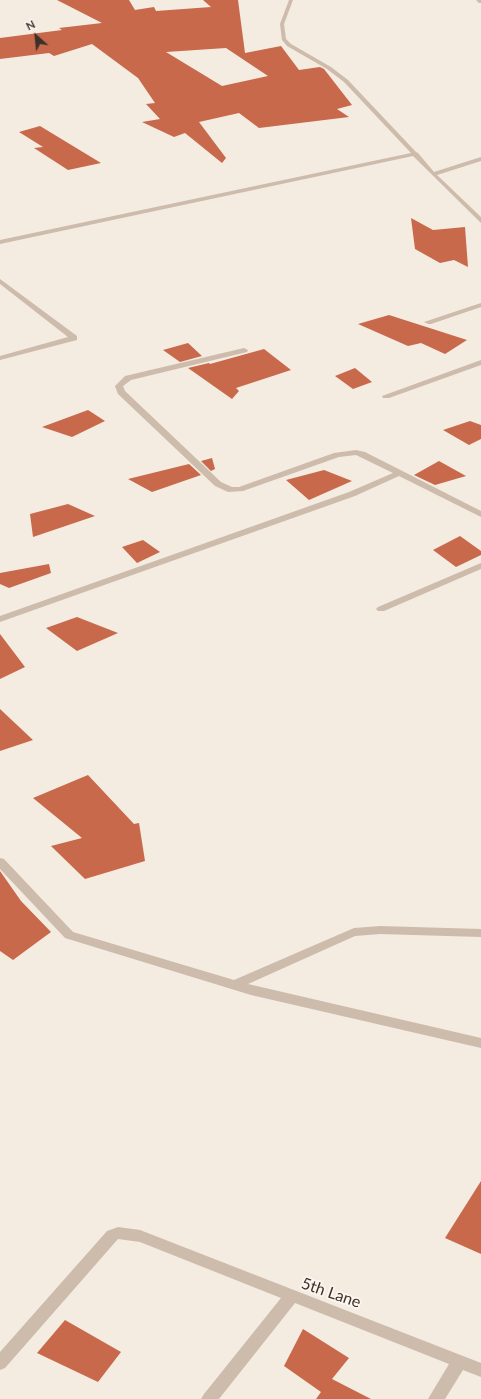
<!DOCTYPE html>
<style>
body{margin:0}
#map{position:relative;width:481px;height:1399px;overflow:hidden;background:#f4ebe1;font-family:Lato,sans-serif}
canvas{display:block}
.north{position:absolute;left:16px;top:16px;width:40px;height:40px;-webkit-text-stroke:3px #fbf5ee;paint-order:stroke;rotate:333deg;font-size:11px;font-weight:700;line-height:16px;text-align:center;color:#3b302b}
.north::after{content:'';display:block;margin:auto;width:14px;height:18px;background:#3b302b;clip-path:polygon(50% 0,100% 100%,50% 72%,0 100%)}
</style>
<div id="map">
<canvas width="481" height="1399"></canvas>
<div class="north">N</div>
</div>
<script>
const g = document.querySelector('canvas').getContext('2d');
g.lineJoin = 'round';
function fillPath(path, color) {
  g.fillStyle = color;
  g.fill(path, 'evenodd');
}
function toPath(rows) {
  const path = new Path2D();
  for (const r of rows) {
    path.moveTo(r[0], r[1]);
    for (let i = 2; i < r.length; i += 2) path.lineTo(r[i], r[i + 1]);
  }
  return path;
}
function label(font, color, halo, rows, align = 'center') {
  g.font = font + ' Lato,sans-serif';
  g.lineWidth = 4;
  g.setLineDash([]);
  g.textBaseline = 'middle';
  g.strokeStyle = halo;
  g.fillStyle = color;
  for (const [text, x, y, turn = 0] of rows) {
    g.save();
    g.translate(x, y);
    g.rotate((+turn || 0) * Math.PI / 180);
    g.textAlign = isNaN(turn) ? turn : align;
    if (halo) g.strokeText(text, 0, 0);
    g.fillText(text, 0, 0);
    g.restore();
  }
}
const building = toPath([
 [57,0,129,0,135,10,154,7,156,11,211,7,203,0,238,0,245,53,281,46,299,70,320,67,324,69,352,105,337,109,349,117,259,128,239,113,199,122,226,158,222,163,185,133,174,137,142,122,160,119,146,104,155,103,138,78,92,44,54,56,49,53,0,59,0,38,62,30,59,28,102,23],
 [226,48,268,76,222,86,166,52],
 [40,126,101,163,68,170,34,148,43,147,19,132],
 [411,218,433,230,465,227,468,267,454,260,440,263,415,249],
 [389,315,467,340,445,354,421,343,408,346,358,324],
 [188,343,202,356,180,362,163,350],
 [264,349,291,370,236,388,239,391,232,399,188,368,209,363,210,364],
 [355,368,372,382,353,389,335,376],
 [88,410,105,421,72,437,42,427],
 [470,421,481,425,481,439,469,445,443,430],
 [212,458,215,469,211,471,201,461],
 [439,461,466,476,435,485,414,475],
 [189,464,201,475,152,492,128,479],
 [324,470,352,481,309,500,286,480],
 [68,504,95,516,33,537,30,514],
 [460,536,481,551,481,555,456,567,433,550],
 [143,540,160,552,137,563,122,547],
 [49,564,51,573,9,588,0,584,0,573],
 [77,617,118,633,77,651,46,628],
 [0,634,25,667,0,679],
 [0,709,33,740,0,751],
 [88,775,134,824,139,823,145,861,85,879,51,846,82,838,33,798],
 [0,871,21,901,51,932,13,960,0,951],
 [481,1181,481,1254,445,1238],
 [65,1320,121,1352,98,1382,37,1353],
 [303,1329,349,1358,332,1379,371,1399,316,1399,321,1392,284,1366]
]);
const street = toPath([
 [289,0,293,0,284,24,286,39,291,44,331,67,348,80,416,152,418,153,434,172,481,157,481,161,437,175,481,217,481,223,413,156,0,244,0,240,411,153,344,82,327,69,287,46,282,40,280,24,289,0],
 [476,0,481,0,481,3,479,3,476,0],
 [0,279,77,336,77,340,0,360,0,356,68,337,0,284,0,279],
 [481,303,481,307,431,324,428,324,424,322,481,303],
 [244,348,248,350,247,352,131,380,123,386,125,391,221,482,232,487,239,487,334,453,356,450,365,452,481,511,481,517,399,476,355,496,0,622,0,616,349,492,393,473,356,455,339,457,243,491,228,492,215,486,118,394,115,386,125,376,244,348],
 [481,360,481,365,389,398,383,398,382,396,481,360],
 [481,563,481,569,384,611,378,611,376,609,378,607,481,563],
 [0,858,4,859,73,932,234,980,354,928,380,926,481,929,481,937,380,934,355,936,248,984,481,1038,481,1048,251,995,65,938,0,869,0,858],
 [118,1227,140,1230,481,1363,481,1377,463,1370,445,1399,428,1399,449,1364,295,1303,219,1399,201,1399,204,1394,281,1298,140,1242,118,1239,5,1368,0,1370,0,1352,107,1231,118,1227]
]);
const nearStreetnames = [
 ["5th Lane",331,1293,19]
];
fillPath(building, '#c8694b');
fillPath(street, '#cdbbac');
label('16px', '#3b302b', '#fbf5ee', nearStreetnames);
</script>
